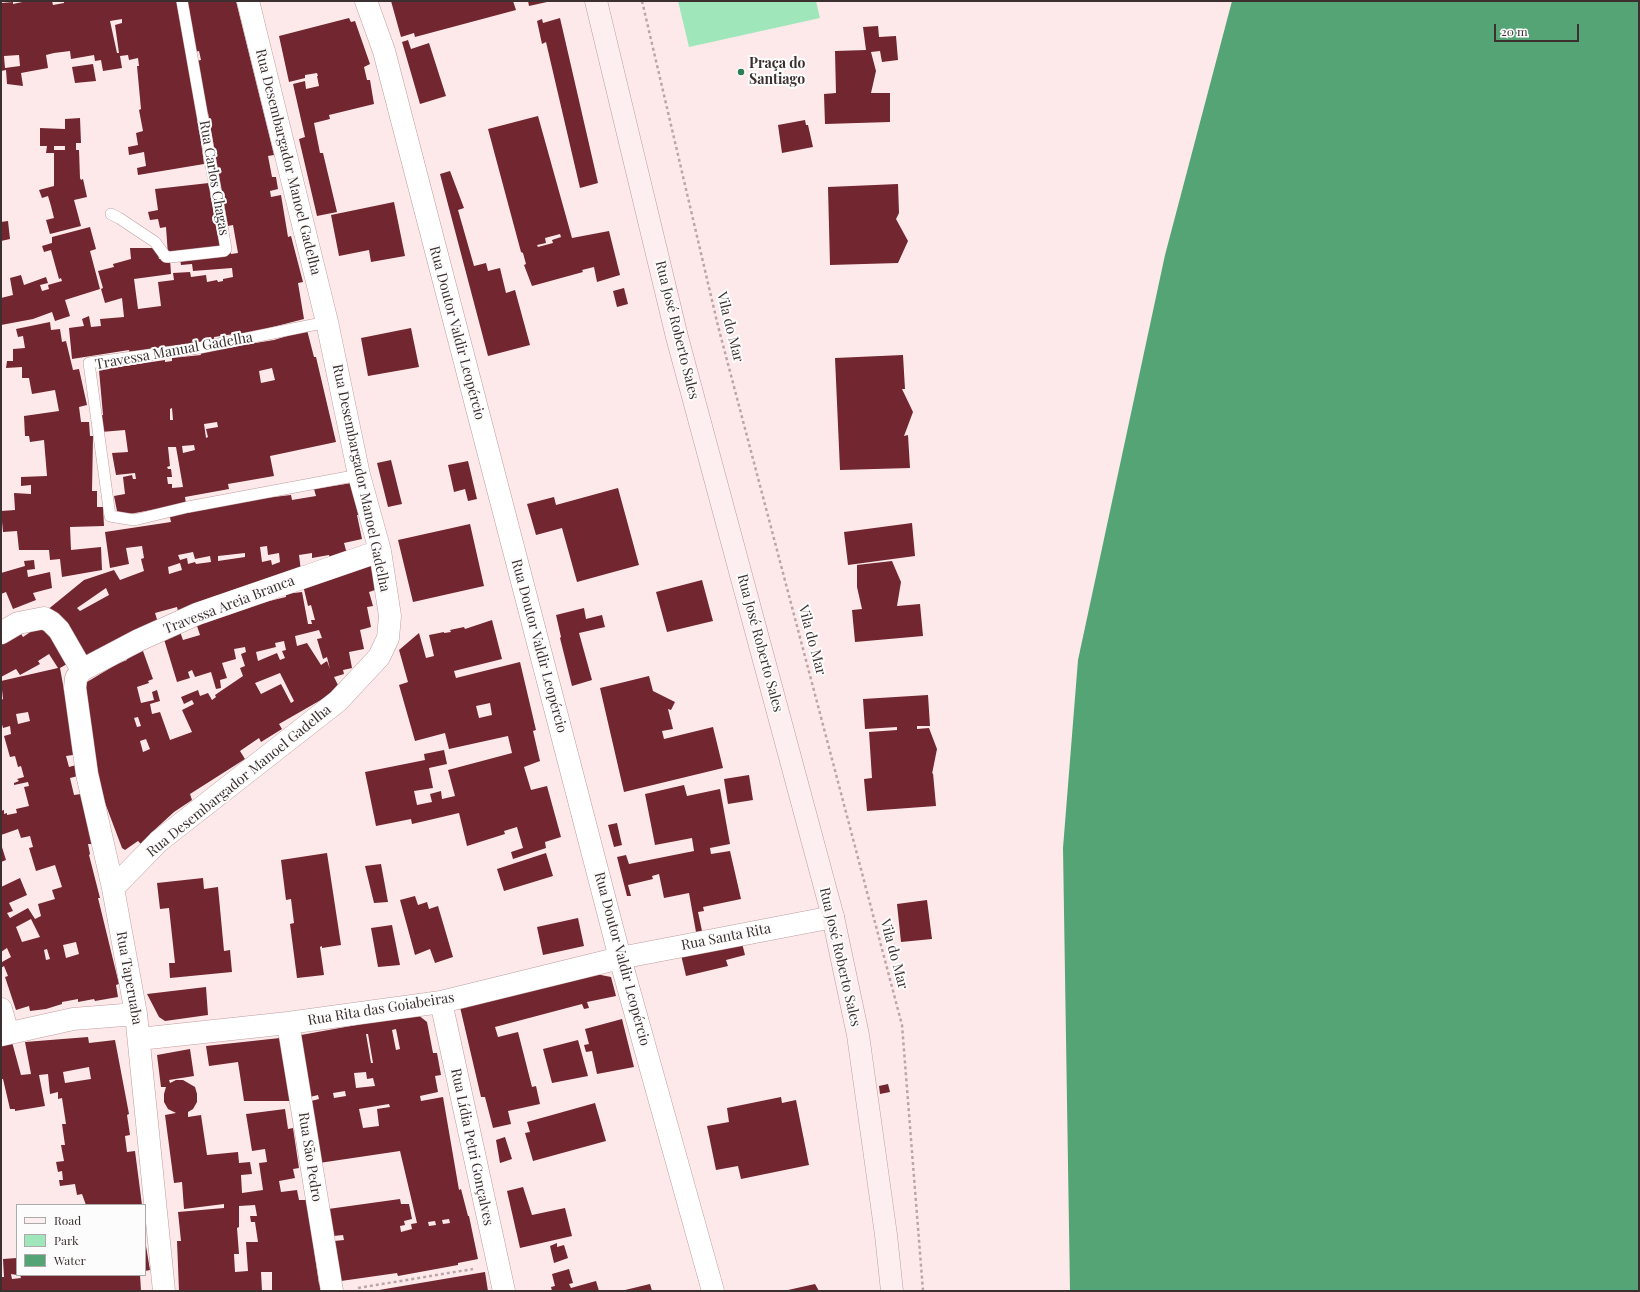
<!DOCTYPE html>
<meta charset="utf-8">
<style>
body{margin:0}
#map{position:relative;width:1640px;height:1292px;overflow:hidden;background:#fee9ea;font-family:"Playfair Display",serif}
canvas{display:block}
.frame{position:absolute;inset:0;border:2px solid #3c2f30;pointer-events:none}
.legend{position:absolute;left:16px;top:1204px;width:130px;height:72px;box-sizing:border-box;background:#fcfcfc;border:1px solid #afaaaa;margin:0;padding:5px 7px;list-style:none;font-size:12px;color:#3c2f30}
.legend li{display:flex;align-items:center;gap:8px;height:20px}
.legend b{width:20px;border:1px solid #afaaaa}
.scale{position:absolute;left:1494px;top:24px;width:85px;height:18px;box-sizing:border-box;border:2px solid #3c2f30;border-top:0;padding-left:5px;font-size:12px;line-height:14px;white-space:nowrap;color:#3c2f30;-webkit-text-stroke:3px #fcfcfc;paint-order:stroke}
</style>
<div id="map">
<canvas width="1640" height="1292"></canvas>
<div class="frame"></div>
<ul class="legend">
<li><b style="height:5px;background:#fdefef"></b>Road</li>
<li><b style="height:11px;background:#9fe7ba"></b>Park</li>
<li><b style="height:11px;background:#54a476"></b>Water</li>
</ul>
<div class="scale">20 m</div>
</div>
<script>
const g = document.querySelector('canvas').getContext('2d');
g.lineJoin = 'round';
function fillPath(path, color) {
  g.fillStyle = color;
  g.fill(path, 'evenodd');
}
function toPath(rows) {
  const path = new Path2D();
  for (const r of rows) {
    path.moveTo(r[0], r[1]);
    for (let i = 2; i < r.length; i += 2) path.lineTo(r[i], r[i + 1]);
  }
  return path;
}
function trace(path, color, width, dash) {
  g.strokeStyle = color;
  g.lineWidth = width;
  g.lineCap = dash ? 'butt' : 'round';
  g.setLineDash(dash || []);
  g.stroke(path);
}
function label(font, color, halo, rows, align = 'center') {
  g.font = font + ' "Playfair Display",serif';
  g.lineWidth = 4;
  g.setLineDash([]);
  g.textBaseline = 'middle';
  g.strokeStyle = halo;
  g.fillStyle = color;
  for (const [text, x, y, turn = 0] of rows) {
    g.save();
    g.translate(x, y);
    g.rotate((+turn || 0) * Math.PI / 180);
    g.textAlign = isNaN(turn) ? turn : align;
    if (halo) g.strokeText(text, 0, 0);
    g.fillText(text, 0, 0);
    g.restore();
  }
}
const green = toPath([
 [678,1,816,1,820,18,689,47]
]);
const water = toPath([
 [1232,1,1639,1,1639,1291,1070,1291,1063,848,1078,660,1165,255]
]);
const building = toPath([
 [27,1,52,1,53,5,64,3,64,1,179,1,187,60,203,142,201,142,204,164,138,175,137,168,146,166,144,152,129,155,128,147,138,145,136,133,143,131,139,110,141,109,137,66,139,66,138,58,129,60,128,55,120,56,122,68,103,71,101,60,95,61,94,55,71,59,70,51,54,53,46,55,48,68,21,73,23,86,7,84,6,70,1,71,1,3,13,2,13,4],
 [122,19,122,23,115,25,119,53,117,53,110,21],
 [19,55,20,66,5,68,4,56],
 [184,1,236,1,274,155,268,156,272,177,276,177,278,189,270,191,271,197,281,195,288,237,291,236,303,282,298,283,304,319,234,337,234,334,214,337,214,341,130,355,129,350,72,359,69,328,84,326,82,319,89,316,91,327,101,326,100,319,124,317,122,298,105,303,101,289,103,288,98,271,114,267,113,264,131,259,130,248,157,248,159,259,170,259,171,274,134,279,138,309,161,306,158,282,174,280,173,273,190,272,191,277,206,275,207,282,217,280,218,282,223,281,223,279,233,277,232,268,193,271,192,264,181,265,180,259,230,251,231,254,238,253,233,225,228,226,208,113,205,114,196,61,201,60,199,51,195,52],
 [391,1,513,1,516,10,415,37,414,33,401,37],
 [528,1,547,1,547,2,529,6],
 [349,18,351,22,355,21,370,64,364,67,367,80,370,80,374,104,329,115,330,119,314,123,320,153,323,153,337,212,317,216,299,139,305,137,293,84,305,81,306,89,319,86,317,76,318,76,317,73,305,75,305,78,289,82,279,36],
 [560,18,598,183,580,188,546,42,542,44,537,21,542,19,543,23],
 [878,26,879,37,896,36,898,60,882,62,880,51,871,52,876,71,871,93,890,93,890,122,825,124,824,94,836,93,835,51,866,50,863,27],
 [408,40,411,49,429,43,446,96,420,104,402,42],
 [93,64,96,81,75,83,72,67],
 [538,116,572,238,609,231,620,275,597,282,594,267,582,270,583,272,532,286,524,265,526,264,523,253,521,252,488,129],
 [560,234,561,237,552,240,553,243,538,247,537,245,546,243,545,238],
 [80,118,81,143,76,143,76,150,79,150,80,178,81,180,83,179,87,197,74,200,81,226,50,234,46,220,54,218,51,206,48,196,42,198,39,190,54,186,54,153,46,153,47,146,40,146,40,128,65,129,65,119],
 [54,146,65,146,65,150,54,150],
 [805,120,806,125,808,125,813,147,782,153,778,125],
 [450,171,464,208,458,210,474,266,486,263,488,271,500,268,506,293,515,290,530,345,488,356,440,174],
 [209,183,212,203,214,203,221,248,168,255,166,227,160,228,158,219,150,220,148,212,158,210,155,189],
 [898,184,899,213,896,219,908,241,898,263,830,265,828,187],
 [394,202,405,256,371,262,369,250,339,256,331,215],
 [8,221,10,239,1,241,1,222],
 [90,227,96,249,90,251,100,289,65,300,70,316,55,321,52,312,33,319,1,325,1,298,13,295,10,278,21,275,24,285,46,277,48,283,40,285,42,291,49,289,48,285,62,281,61,278,59,279,51,250,44,252,42,246,52,243,52,237],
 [624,288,628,304,617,307,613,291],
 [50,322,51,330,60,329,62,342,66,341,73,370,79,369,87,405,79,407,81,422,89,422,90,436,93,436,92,491,97,491,97,507,103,507,104,526,70,527,71,550,101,547,102,570,62,577,60,559,50,560,49,550,19,550,17,531,3,532,1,511,15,510,14,493,31,494,31,485,21,486,21,477,47,476,44,440,30,442,29,436,25,436,24,416,59,411,55,390,32,394,29,378,22,378,22,367,6,368,7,361,13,361,13,349,25,348,23,336,18,337,16,329],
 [411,328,419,367,368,376,361,338],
 [307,330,314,357,316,357,336,442,270,456,274,476,228,484,229,489,185,497,186,504,118,516,114,496,125,494,123,477,132,475,133,479,136,479,135,473,116,475,112,453,128,452,125,430,101,432,99,415,103,415,99,370,165,360,165,362,172,361,172,358,201,355,200,352,274,340],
 [272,368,275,380,261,383,259,371],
 [172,408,173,420,170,420,170,409],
 [217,422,218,427,206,429,208,437,206,438,204,424],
 [194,445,195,450,183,453,182,446],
 [168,447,176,447,183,487,172,488,172,484,168,484,167,477,172,477,171,469,168,469,167,467,170,466],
 [903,355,905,389,902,389,913,412,904,436,908,435,910,468,840,470,835,358],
 [391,460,402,504,388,507,377,463],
 [468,461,477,499,468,501,465,489,454,492,448,465],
 [352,483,359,515,357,515,362,539,344,543,347,554,330,558,329,555,312,558,312,553,299,555,301,571,179,615,177,607,155,613,159,626,86,662,46,611,84,580,114,570,120,580,144,571,141,559,144,558,142,546,126,548,129,564,110,568,105,532,171,522,169,513,238,501,291,495,292,500,316,496,314,489],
 [267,546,268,555,279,553,280,562,272,565,271,560,262,562,260,547],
 [193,552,195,559,210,556,211,562,196,564,195,562,188,564,187,558,180,560,178,555],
 [245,553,245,557,218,561,218,556],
 [180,563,182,570,169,574,168,567],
 [106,588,109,595,80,611,77,608],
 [618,488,639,565,577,582,562,528,536,535,527,504,554,497,556,505],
 [912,523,915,556,848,565,844,532],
 [470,524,484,586,413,602,398,540],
 [34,560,35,569,27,570,28,577,50,572,52,588,33,593,36,600,13,609,6,592,1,594,1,573,25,566,24,561],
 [892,561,901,582,897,606,920,604,923,636,855,642,852,610,862,609,857,587,857,565],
 [371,564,378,589,369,592,373,606,367,607,371,627,360,630,364,649,349,652,352,668,343,670,344,674,334,677,340,689,279,724,282,729,261,742,259,738,240,751,245,759,190,794,192,800,174,812,150,834,151,836,141,844,138,841,125,850,122,848,93,771,82,685,117,664,127,660,127,658,143,651,153,679,148,681,149,683,137,687,141,703,154,700,152,692,157,690,160,701,150,704,152,714,160,712,170,740,192,732,182,710,194,704,192,700,184,704,181,697,198,690,200,696,208,693,212,700,216,697,215,695,243,676,240,668,245,666,241,654,246,652,245,647,234,649,236,659,222,663,227,678,220,680,221,688,216,689,211,672,195,677,192,670,188,672,190,678,177,682,163,636,179,629,183,640,200,635,196,623,245,609,244,607,286,597,286,594,302,592,308,624,312,624,311,620,315,620,311,605,308,606,302,581],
 [319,630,322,638,317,639,323,659,327,657,330,669,327,661,321,665,307,643,297,646,295,636],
 [284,641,286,650,282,651,285,658,280,660,277,653,258,661,256,652,276,647,275,643],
 [280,673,294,701,291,703,281,684,261,694,255,683],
 [138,717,141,726,137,727,134,718],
 [146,739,150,749,143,752,140,741],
 [702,580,713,621,667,632,656,592],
 [584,608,586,619,602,615,605,627,579,633,592,680,572,686,560,638,561,637,556,615],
 [492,620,502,659,454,671,456,678,520,662,536,730,533,731,540,761,524,767,531,790,547,786,561,837,545,842,546,848,513,859,511,852,523,848,517,827,504,831,505,834,467,846,459,813,412,824,411,819,376,826,365,772,425,760,424,754,444,750,447,764,429,768,433,788,414,791,417,805,432,802,430,794,441,791,442,799,455,796,448,770,512,753,508,736,449,749,445,733,415,741,399,685,408,682,399,650,419,633,426,658,434,656,429,635,444,632,444,633,451,632,450,630,464,627,465,629],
 [490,703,492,715,479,718,476,706],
 [45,622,74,660,60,668,68,712,80,754,66,756,69,767,76,765,78,776,70,778,74,795,81,794,93,844,88,844,90,854,89,855,100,898,98,898,119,984,116,985,118,997,95,1001,94,999,78,1002,78,999,62,1002,62,1004,46,1009,30,1011,29,1006,16,1010,5,977,8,976,4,966,1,968,1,959,2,962,11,957,7,948,1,952,1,887,20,878,27,895,9,903,13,911,7,913,10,918,28,908,35,919,41,916,38,904,55,899,52,890,62,887,55,865,36,871,29,848,33,847,30,836,21,838,18,829,1,835,1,811,4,810,4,814,7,813,7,815,17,813,16,809,29,806,24,787,29,786,28,782,14,785,14,783,19,781,17,779,24,777,21,766,18,767,15,756,10,757,4,736,11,734,10,726,3,728,1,721,1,700,3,699,1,681,58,668,49,654,38,661,40,664,20,675,16,669,1,677,1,643,20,632,23,637],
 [28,712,30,721,18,724,16,714],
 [31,919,40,937,22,942,16,927],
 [76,942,79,954,66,958,63,945],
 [47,949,50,959,46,960,44,950],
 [649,676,653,691,675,702,671,710,668,709,673,729,662,731,664,739,713,727,723,768,624,792,600,688],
 [928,695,930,726,917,726,917,729,929,728,937,749,932,774,933,773,936,806,867,811,864,779,872,778,869,732,897,730,897,727,865,729,863,699],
 [749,775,753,800,728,804,724,779],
 [684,785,687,796,720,789,730,844,710,848,711,854,730,851,741,899,703,907,704,911,698,912,702,931,696,932,689,893,664,898,659,874,652,876,653,879,628,885,631,896,627,896,617,857,626,855,629,864,694,851,692,838,655,845,645,794],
 [617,823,622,845,614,847,608,825],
 [1,844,6,860,1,862],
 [327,853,341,945,322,948,322,946,320,947,324,975,297,978,290,924,294,923,291,899,286,900,281,860],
 [546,853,553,876,504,891,497,869],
 [381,864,388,902,374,903,365,866],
 [203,878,204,889,218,887,224,951,230,950,232,972,170,978,169,963,175,963,169,908,160,909,157,883],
 [415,896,418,905,427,902,429,909,438,906,453,957,435,963,430,949,415,955,400,900],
 [927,900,932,939,901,942,897,904],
 [578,918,584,946,543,955,537,927],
 [392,925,400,965,378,967,371,928],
 [742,943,745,955,726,960,728,966,686,976,681,955],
 [596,974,611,977,616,996,587,1002,589,1008,584,1009,582,1004,495,1027,498,1037,518,1032,532,1087,536,1086,540,1104,508,1111,511,1124,493,1128,485,1097,481,1097,460,1007],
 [206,987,208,1015,165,1021,159,1017,147,994],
 [417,1014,427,1022,433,1053,437,1053,441,1075,435,1076,438,1092,420,1096,421,1101,443,1097,459,1190,461,1189,468,1216,469,1216,478,1259,458,1263,458,1265,398,1276,397,1273,341,1281,334,1241,344,1240,343,1235,333,1236,328,1209,400,1199,401,1204,409,1204,412,1219,404,1221,405,1225,400,1226,401,1232,412,1229,411,1224,417,1223,400,1151,319,1163,307,1102,319,1099,318,1095,306,1098,301,1035],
 [396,1029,400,1049,396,1050,392,1030],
 [366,1034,368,1034,373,1063,371,1063],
 [366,1072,367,1079,373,1078,375,1086,356,1088,354,1073],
 [345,1091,346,1096,334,1098,333,1093],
 [389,1104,390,1107,377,1109,379,1126,363,1128,359,1109],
 [449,1219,450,1223,443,1224,442,1220],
 [435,1221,436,1225,429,1226,428,1222],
 [622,1019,634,1067,597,1074,592,1051,586,1052,584,1045,589,1044,585,1029],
 [88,1037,89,1043,115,1040,129,1114,127,1115,130,1135,125,1136,127,1152,135,1151,142,1205,86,1205,82,1194,77,1195,75,1184,60,1186,59,1180,63,1180,62,1171,58,1172,56,1162,64,1161,61,1145,65,1145,62,1124,66,1124,62,1098,58,1099,58,1092,50,1094,48,1074,39,1075,45,1106,15,1111,15,1109,10,1109,3,1079,1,1079,1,1045,12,1042,21,1075,31,1074,25,1042],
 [89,1067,91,1079,65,1083,63,1072],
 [280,1038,290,1101,244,1101,238,1062,209,1066,206,1046],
 [578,1040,588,1076,552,1083,543,1049],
 [190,1049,194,1076,169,1080,170,1083,176,1080,183,1080,195,1087,197,1094,197,1102,193,1109,188,1112,188,1117,201,1115,207,1155,238,1152,239,1163,250,1162,252,1174,241,1175,242,1193,263,1190,259,1163,267,1162,265,1149,252,1151,246,1114,285,1109,288,1129,293,1128,299,1168,293,1169,295,1178,279,1181,281,1192,297,1190,299,1200,307,1200,319,1284,323,1285,324,1291,272,1291,272,1272,261,1272,262,1291,179,1291,177,1241,181,1241,178,1212,224,1208,224,1204,184,1209,182,1182,174,1183,165,1115,176,1113,168,1109,164,1102,164,1094,166,1087,161,1087,157,1055],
 [255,1205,257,1216,250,1216,251,1222,255,1222,258,1242,246,1242,248,1271,235,1272,234,1254,239,1254,237,1228,239,1227,239,1206],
 [888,1084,890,1092,880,1094,879,1086],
 [781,1097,782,1103,796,1100,809,1165,741,1179,738,1166,716,1170,707,1126,729,1122,727,1108],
 [595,1103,606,1141,533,1161,525,1133,530,1132,527,1122],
 [505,1137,512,1159,500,1163,496,1140],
 [523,1187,532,1215,565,1208,572,1236,520,1248,507,1191],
 [145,1240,150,1270,145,1271],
 [557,1243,557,1247,564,1245,568,1258,554,1263,550,1246],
 [17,1258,17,1275,11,1274,12,1279,21,1278,20,1275,140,1275,141,1291,1,1291,1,1277,4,1277,3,1259],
 [569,1269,573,1283,569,1284,571,1288,596,1281,599,1291,552,1291,551,1287,555,1286,552,1274],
 [485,1272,488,1291,379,1291,379,1290],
 [650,1284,652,1291,625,1291,625,1290],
 [815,1284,819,1291,788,1291,788,1290]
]);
const path = toPath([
 [642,1,718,326,902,1025,923,1291],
 [358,1288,473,1269]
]);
const lane = toPath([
 [111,214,119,218,155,242,166,257,171,257,224,251,226,249,182,1],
 [327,322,199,348,89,363,110,516,134,520,188,507,359,475]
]);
const street = toPath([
 [366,1,384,51,620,958,713,1291],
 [1,633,18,623,44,618,51,622,59,630,82,670],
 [113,888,159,841,338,701,379,657,388,638,390,616,380,551,359,475,327,322,248,1],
 [441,1002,504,1291],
 [1,1009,8,1033],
 [288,1023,332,1291],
 [1,1035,73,1019,136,1014],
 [139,1039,288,1023,441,1002,620,958,833,917],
 [164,1291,136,1014,113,888,87,774,75,688,76,678,82,670,139,640,197,614,380,551]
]);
const secondary = toPath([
 [596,1,677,337,833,917,858,1035,886,1235,892,1291]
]);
const markers = [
 [741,72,4,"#2b8053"]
];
const poiNames = [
 ["Praça do",749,64],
 ["Santiago",749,80]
];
const streetNames = [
 ["Rua Desembargador Manoel Gadelha",288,162,76],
 ["Rua Carlos Chagas",214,178,80],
 ["Vila do Mar",730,327,76],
 ["Rua José Roberto Sales",677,330,76],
 ["Rua Doutor Valdir Leopércio",457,333,75],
 ["Travessa Manual Gadelha",174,351,-10],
 ["Rua Desembargador Manoel Gadelha",361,478,78],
 ["Travessa Areia Branca",229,605,-21],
 ["Vila do Mar",812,640,75],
 ["Rua José Roberto Sales",760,643,75],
 ["Rua Doutor Valdir Leopércio",539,646,75],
 ["Rua Desembargador Manoel Gadelha",239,781,-39],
 ["Rua Santa Rita",726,937,-11],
 ["Vila do Mar",894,954,75],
 ["Rua José Roberto Sales",840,957,77],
 ["Rua Doutor Valdir Leopércio",622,959,75],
 ["Rua Taperuaba",129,978,80],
 ["Rua Rita das Goiabeiras",381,1009,-9],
 ["Rua Lídia Petri Gonçalves",472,1147,78],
 ["Rua São Pedro",310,1157,81]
];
fillPath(green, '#9fe7ba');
fillPath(water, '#54a476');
fillPath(building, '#712630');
trace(lane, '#bd9e9f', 12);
trace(street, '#bd9e9f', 23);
trace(secondary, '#bd9e9f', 23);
trace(path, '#b9a7a8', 2.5, [3, 3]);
trace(lane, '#fff', 11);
trace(street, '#fff', 22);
trace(secondary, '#fdefef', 22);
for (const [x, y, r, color] of markers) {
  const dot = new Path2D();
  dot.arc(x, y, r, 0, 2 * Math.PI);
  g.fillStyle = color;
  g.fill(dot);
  trace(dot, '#fcfcfc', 1.5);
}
label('bold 14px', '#3c2f30', '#fcfcfc', poiNames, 'left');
label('14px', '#3c2f30', '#fcfcfc', streetNames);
</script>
